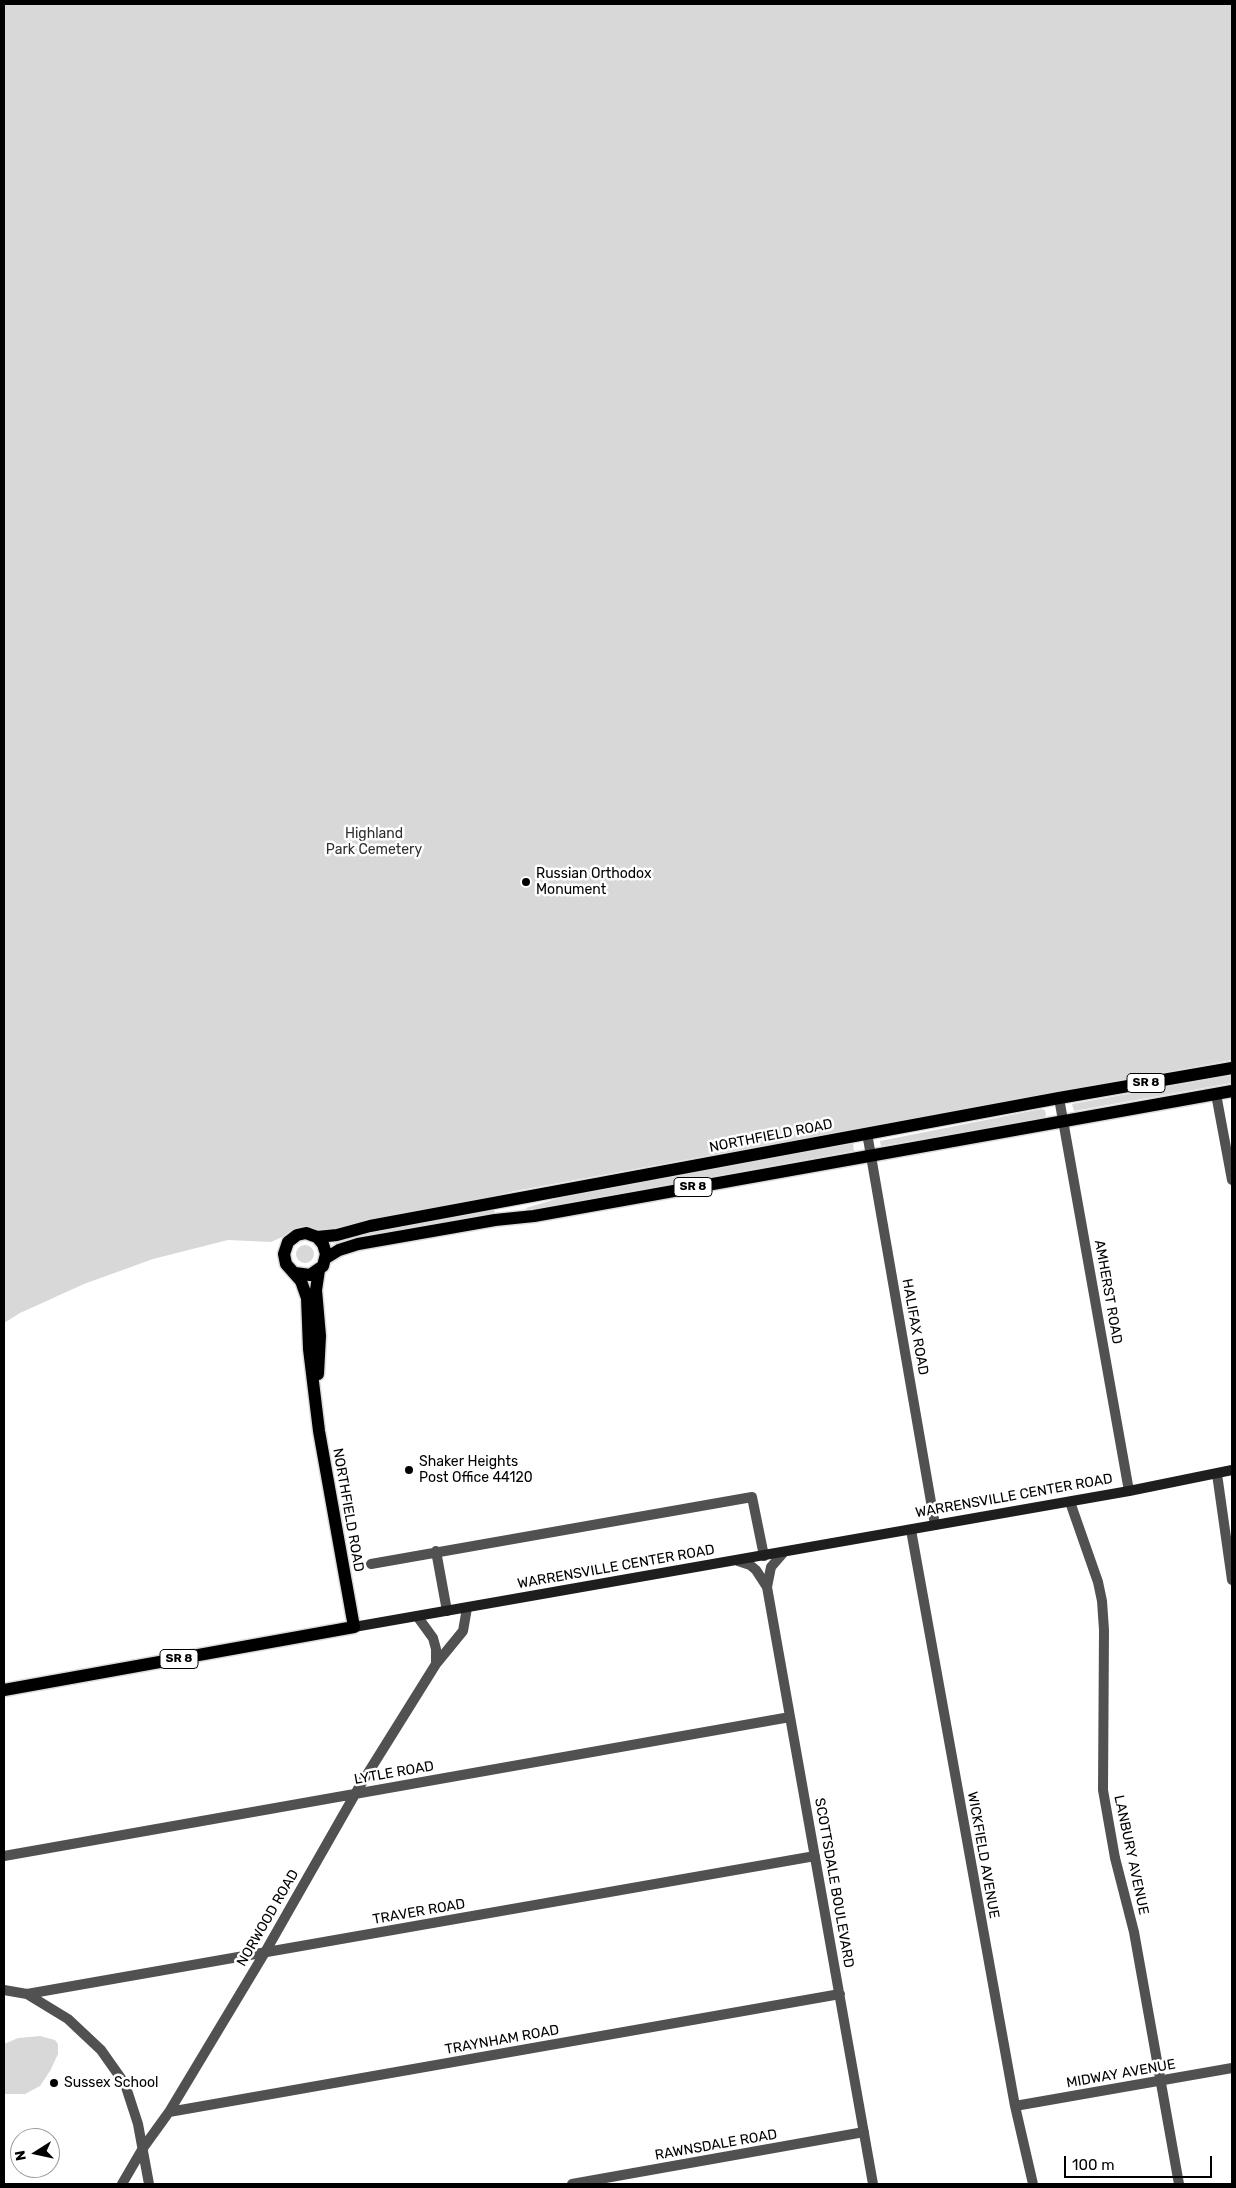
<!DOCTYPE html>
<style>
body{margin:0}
#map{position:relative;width:1236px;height:2188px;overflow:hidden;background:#fff;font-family:Rubik,sans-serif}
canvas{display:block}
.frame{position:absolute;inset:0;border:5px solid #000;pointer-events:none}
.north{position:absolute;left:10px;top:2128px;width:50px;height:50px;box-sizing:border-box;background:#fff;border:1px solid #999;border-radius:50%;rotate:260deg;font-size:14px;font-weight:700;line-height:20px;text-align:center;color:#000}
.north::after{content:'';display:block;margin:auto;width:18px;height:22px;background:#000;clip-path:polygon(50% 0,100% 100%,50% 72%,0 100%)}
.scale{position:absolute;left:1064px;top:2156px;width:148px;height:22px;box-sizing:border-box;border:2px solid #000;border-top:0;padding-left:6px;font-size:15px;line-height:18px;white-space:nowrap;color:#000;-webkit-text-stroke:4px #fff;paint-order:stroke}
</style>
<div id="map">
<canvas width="1236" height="2188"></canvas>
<div class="frame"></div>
<div class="north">N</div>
<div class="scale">100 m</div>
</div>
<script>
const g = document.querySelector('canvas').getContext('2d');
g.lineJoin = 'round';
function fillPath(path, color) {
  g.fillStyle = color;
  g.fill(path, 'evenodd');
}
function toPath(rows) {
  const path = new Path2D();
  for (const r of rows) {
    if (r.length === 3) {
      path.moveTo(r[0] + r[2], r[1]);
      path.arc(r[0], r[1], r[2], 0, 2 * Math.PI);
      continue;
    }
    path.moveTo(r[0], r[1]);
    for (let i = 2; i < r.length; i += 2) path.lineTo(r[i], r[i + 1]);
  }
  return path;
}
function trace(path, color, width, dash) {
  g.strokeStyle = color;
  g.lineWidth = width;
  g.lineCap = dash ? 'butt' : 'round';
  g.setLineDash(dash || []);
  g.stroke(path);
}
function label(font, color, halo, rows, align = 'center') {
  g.font = font + ' Rubik,sans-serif';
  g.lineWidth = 5;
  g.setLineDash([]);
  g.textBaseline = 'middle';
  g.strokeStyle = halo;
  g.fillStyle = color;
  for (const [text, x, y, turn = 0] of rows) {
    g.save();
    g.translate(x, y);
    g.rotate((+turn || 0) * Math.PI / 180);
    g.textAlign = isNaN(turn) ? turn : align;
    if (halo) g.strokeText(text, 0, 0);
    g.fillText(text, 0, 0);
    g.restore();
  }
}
const green = toPath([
 [4,4,1232,4,1232,1060,515,1191,333,1233,300,1229,271,1242,228,1240,153,1259,84,1284,20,1313,4,1323],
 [1232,1075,1232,1083,1074,1111,1072,1104],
 [1041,1109,1045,1110,1046,1115,1044,1118,881,1146,880,1141],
 [853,1143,854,1151,528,1210,526,1208,579,1192],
 [494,1208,495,1215,352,1240,351,1236],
 [305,1254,9],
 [40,2036,55,2040,58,2044,58,2054,50,2071,40,2086,25,2094,4,2094,4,2044,18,2038]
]);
const minor = toPath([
 [1216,1094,1232,1180],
 [1059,1098,1129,1491],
 [867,1133,935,1525],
 [1217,1474,1232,1580],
 [1070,1502,1098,1582,1102,1601,1104,1630,1103,1790,1115,1858,1134,1932,1179,2184],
 [911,1530,1015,2106,1033,2184],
 [436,1551,447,1611],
 [738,1561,750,1565,756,1570,767,1587,873,2184],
 [371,1564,752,1497,764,1556],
 [767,1587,771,1567,784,1552],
 [417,1616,433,1638,436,1649,436,1664],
 [4,1856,790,1717],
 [4,1990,27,1994,68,2019,101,2050,125,2084,138,2124,149,2184],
 [27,1994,815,1856],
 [1015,2106,1232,2068],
 [169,2112,840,1994],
 [122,2184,143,2148,169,2112,264,1954,358,1789,436,1664,463,1631,467,1608],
 [572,2184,864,2132]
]);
const secondary = toPath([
 [354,1627,1129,1491,1232,1470]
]);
const primary = toPath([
 [317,1237,337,1235,370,1226,1059,1098,1232,1068],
 [326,1258,339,1250,358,1244,495,1220,534,1216,1232,1091],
 [318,1374,320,1336,316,1290,319,1270],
 [4,1690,354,1627,319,1431,309,1349,307,1298,301,1281,286,1264,284,1254,288,1242,297,1235,306,1233,317,1237,323,1244,326,1254,323,1266,310,1275,295,1273]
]);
const markers = [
 [526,882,5,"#000"],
 [409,1470,5,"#000"],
 [54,2083,5,"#000"]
];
const shields = [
 [1146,1083,38],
 [693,1187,38],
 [179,1659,38]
];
const shieldNames = [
 ["SR 8",1146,1083],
 ["SR 8",693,1187],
 ["SR 8",179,1659]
];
const parkNames = [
 ["Highland",374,834],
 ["Park Cemetery",374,850]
];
const poiNames = [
 ["Russian Orthodox",536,874],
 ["Monument",536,890],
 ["Shaker Heights",419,1462],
 ["Post Office 44120",419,1478],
 ["Sussex School",64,2083]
];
const streetNames = [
 ["NORTHFIELD ROAD",771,1136,-11],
 ["AMHERST ROAD",1108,1292,80],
 ["HALIFAX ROAD",915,1327,80],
 ["WARRENSVILLE CENTER ROAD",1014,1496,-10],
 ["NORTHFIELD ROAD",348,1510,80],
 ["WARRENSVILLE CENTER ROAD",616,1567,-10],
 ["LYTLE ROAD",394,1773,-10],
 ["WICKFIELD AVENUE",983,1855,80],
 ["LANBURY AVENUE",1131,1855,78],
 ["SCOTTSDALE BOULEVARD",834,1883,80],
 ["TRAVER ROAD",419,1912,-10],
 ["NORWOOD ROAD",268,1918,-60],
 ["TRAYNHAM ROAD",502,2040,-10],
 ["MIDWAY AVENUE",1121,2074,-10],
 ["RAWNSDALE ROAD",716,2145,-10]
];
fillPath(green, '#d8d8d8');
trace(primary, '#dbdbdb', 15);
trace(minor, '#515151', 10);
trace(secondary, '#1e1e1e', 10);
trace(primary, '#000', 12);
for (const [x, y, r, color] of markers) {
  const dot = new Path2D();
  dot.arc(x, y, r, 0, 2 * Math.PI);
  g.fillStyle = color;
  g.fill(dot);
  trace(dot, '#fff', 2);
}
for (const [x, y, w] of shields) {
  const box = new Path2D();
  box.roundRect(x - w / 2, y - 9.5, w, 19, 4);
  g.fillStyle = '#fff';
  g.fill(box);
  trace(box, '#000', 1);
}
label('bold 12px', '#000', null, shieldNames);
label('14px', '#2f2f2f', '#fff', parkNames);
label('14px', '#000', '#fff', poiNames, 'left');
label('14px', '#000', '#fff', streetNames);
</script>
